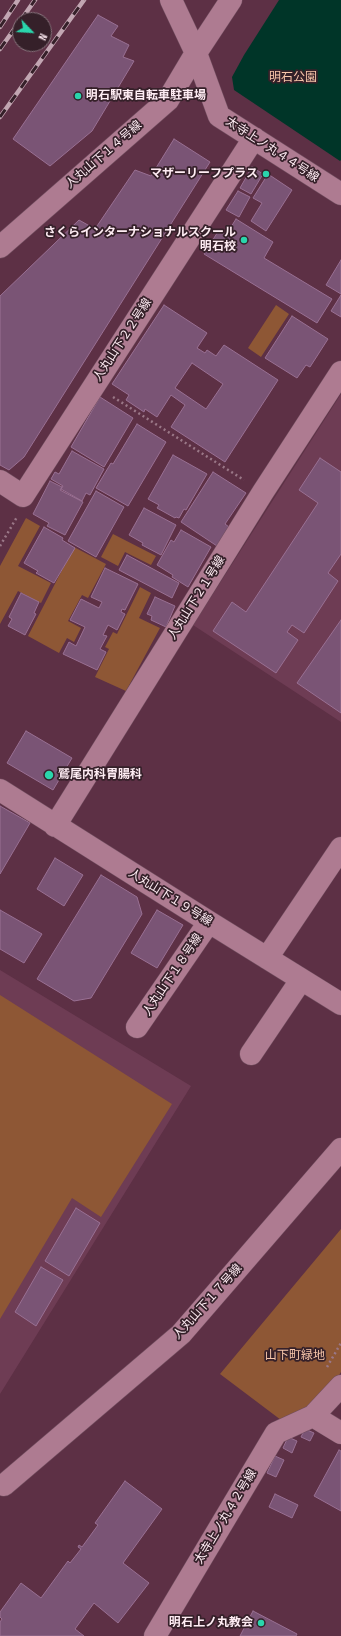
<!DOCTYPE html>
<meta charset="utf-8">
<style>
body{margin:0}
#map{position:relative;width:341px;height:1636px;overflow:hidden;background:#5d3045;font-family:"Sofia Sans Condensed",sans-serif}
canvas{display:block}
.north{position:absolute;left:12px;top:12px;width:40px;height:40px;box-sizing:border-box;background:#352029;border:1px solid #85727a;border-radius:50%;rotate:115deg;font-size:11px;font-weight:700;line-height:16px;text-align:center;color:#feecf3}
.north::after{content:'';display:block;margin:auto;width:14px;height:18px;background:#2ad5ac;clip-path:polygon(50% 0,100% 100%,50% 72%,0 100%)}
</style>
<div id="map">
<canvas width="341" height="1636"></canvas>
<div class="north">N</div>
</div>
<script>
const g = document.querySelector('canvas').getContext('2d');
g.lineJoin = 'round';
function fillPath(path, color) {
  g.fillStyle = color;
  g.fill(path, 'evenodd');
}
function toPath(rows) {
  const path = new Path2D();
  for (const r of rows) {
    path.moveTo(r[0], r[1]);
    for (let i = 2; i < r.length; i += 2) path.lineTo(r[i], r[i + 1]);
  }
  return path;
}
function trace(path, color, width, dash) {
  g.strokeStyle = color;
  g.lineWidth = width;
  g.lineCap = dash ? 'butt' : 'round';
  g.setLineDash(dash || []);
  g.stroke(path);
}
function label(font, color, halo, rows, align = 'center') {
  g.font = font + ' "Sofia Sans Condensed","Noto Sans JP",sans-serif';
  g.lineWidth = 3.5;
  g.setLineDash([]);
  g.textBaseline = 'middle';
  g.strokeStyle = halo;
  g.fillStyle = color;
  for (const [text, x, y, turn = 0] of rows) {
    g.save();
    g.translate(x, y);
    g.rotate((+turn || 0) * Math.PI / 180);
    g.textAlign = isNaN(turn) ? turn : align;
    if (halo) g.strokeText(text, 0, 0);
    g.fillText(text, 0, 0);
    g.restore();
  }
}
const built = toPath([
 [341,394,341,722,193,625],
 [0,970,191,1086,0,1394]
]);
const green = toPath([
 [276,305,289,314,261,357,248,348],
 [26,518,40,526,18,566,51,583,41,603,18,591,0,624,0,566],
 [113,534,156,556,151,565,125,552,118,566,101,557],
 [74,547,106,564,88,598,82,595,68,621,81,628,74,642,67,638,59,653,28,636],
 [140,587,151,593,139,618,160,628,126,691,95,677,109,649,105,647,113,632,117,634],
 [0,995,172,1104,101,1217,72,1198,0,1319],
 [341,1229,341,1372,338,1377,310,1405,281,1420,220,1374]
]);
const water = toPath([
 [279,0,341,0,341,160,340,161,234,90,232,77,244,55]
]);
const building = toPath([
 [98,15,118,26,111,36,129,45,123,57,134,61,92,131,50,166,13,139,98,15],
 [174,139,210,162,24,457,9,470,0,465,0,296,79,220,95,229,135,170,151,176,174,139],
 [252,167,263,174,251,194,240,188,252,167],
 [268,174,292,190,266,231,251,221,262,203,253,198,268,174],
 [238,191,250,197,239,217,226,210,238,191],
 [236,219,273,242,264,258,332,299,317,323,204,254,219,230,226,235,236,219],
 [341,260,341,294,326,285,341,260],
 [341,295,341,317,331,311,341,295],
 [164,305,207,333,197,348,205,353,207,350,216,356,224,345,278,380,225,462,171,427,185,405,171,395,157,417,145,409,144,412,126,400,129,395,112,384,164,305],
 [192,363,223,384,206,409,175,388,192,363],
 [292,316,328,339,310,367,306,365,297,378,265,358,292,316],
 [100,397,133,418,104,467,71,447,100,397],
 [137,424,166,442,128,506,96,488,111,463,113,464,137,424],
 [72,451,104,469,90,495,86,493,82,501,61,489,63,486,51,479,55,472,59,474,72,451],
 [173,455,207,474,186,510,184,509,179,518,176,517,175,518,157,508,159,505,148,499,173,455],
 [320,458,341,472,341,554,328,573,338,581,304,633,292,625,287,632,298,640,276,673,213,631,232,602,246,612,318,503,299,490,320,458],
 [213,472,246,493,225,524,229,527,217,546,181,522,213,472],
 [50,481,62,487,60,490,83,502,65,535,47,526,49,523,33,514,50,481],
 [96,491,124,507,96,557,68,541,96,491],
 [144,508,176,525,161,555,142,545,143,543,129,535,144,508],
 [44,527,63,538,62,540,75,548,54,583,36,573,38,571,24,563,44,527],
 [181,530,211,547,188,587,172,577,173,575,157,565,171,540,174,542,181,530],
 [127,555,179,583,172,598,119,570,127,555],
 [105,568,138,584,125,610,122,609,121,612,125,614,117,630,108,625,103,635,107,636,100,649,106,652,97,670,63,654,69,642,76,646,85,627,70,620,81,599,99,608,102,602,91,597,105,568],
 [21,593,39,602,34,613,36,614,25,635,8,626,12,619,9,617,21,593],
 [155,597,175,606,166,627,151,620,152,616,147,614,155,597],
 [341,620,341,713,297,683,341,620],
 [26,731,72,758,53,790,7,763,26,731],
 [0,806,30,823,0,874,0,806],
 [55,858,83,875,64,906,37,889,55,858],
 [101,875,137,897,142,914,91,998,74,1001,37,979,101,875],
 [0,910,42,934,24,963,0,949,0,910],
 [157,910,183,925,157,968,131,953,157,910],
 [76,1208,100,1223,69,1276,45,1261,76,1208],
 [41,1267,63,1280,36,1326,15,1312,41,1267],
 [305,1429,314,1433,310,1441,301,1437,305,1429],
 [288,1437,297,1441,292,1453,283,1448,288,1437],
 [339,1450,341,1451,341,1511,314,1496,339,1450],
 [275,1456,284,1460,276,1477,267,1473,275,1456],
 [125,1481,162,1509,123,1563,149,1583,118,1623,94,1603,75,1629,84,1636,0,1636,0,1622,2,1619,0,1617,0,1612,21,1583,41,1598,68,1561,70,1563,81,1549,78,1547,79,1545,82,1547,98,1525,95,1523,125,1481],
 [275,1494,298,1505,292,1518,269,1507,275,1494],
 [253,1611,297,1634,296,1636,240,1636,253,1611]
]);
const path = toPath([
 [113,397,244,480],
 [0,546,17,517],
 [327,1367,341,1343]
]);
const minor = toPath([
 [171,0,196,53,219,116,341,194],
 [0,247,168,100,196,53,231,0],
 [0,481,23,496,254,138],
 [0,790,209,922,341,1004],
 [55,826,263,492,341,372],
 [267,958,341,848],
 [137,1027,209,922],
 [251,1054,301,980],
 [341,1386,313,1416,341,1433],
 [4,1485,181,1334,341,1149],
 [155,1636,276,1433,313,1416]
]);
const rail = toPath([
 [21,20,35,0],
 [0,27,18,0],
 [0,49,20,21],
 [0,117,84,0]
]);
const markers = [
 [78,96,4,"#2ad5ac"],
 [266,174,4,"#2ad5ac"],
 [244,240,4,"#2ad5ac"],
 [49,775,5,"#2ad5ac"],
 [261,1623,4,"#2ad5ac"]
];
const parkNames = [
 ["明石公園",293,78],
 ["山下町緑地",295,1356]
];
const poiNames = [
 ["明石駅東自転車駐車場",86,96,"left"],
 ["マザーリーフプラス",258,174],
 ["さくらインターナショナルスクール",236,233],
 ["明石校",236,247],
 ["鷲尾内科胃腸科",58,775,"left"],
 ["明石上ノ丸教会",253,1623]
];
const streetNames = [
 ["太寺上ノ丸４４号線",272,150,33],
 ["人丸山下１４号線",104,155,-41],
 ["人丸山下２２号線",123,340,-57],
 ["人丸山下２１号線",197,598,-58],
 ["人丸山下１９号線",170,898,32],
 ["人丸山下１８号線",173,975,-56],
 ["人丸山下１７号線",208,1302,-48],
 ["太寺上ノ丸４２号線",226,1517,-59]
];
fillPath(built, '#6e3c54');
fillPath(green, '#8e5735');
fillPath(water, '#003528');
fillPath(building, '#7a5475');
trace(building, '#997093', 1);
trace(minor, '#714e5f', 23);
trace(path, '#9a7787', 2.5, [2, 3]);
trace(minor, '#ae7b91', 22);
trace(rail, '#c2a6b2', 4.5);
trace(rail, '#352029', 3, [9]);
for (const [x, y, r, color] of markers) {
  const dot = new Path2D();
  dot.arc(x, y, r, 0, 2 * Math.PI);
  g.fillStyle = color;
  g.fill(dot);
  trace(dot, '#352029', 1.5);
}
label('12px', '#f8c6aa', '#352029', parkNames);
label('bold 12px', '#feecf3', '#352029', poiNames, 'right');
label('12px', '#feecf3', '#352029', streetNames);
</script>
